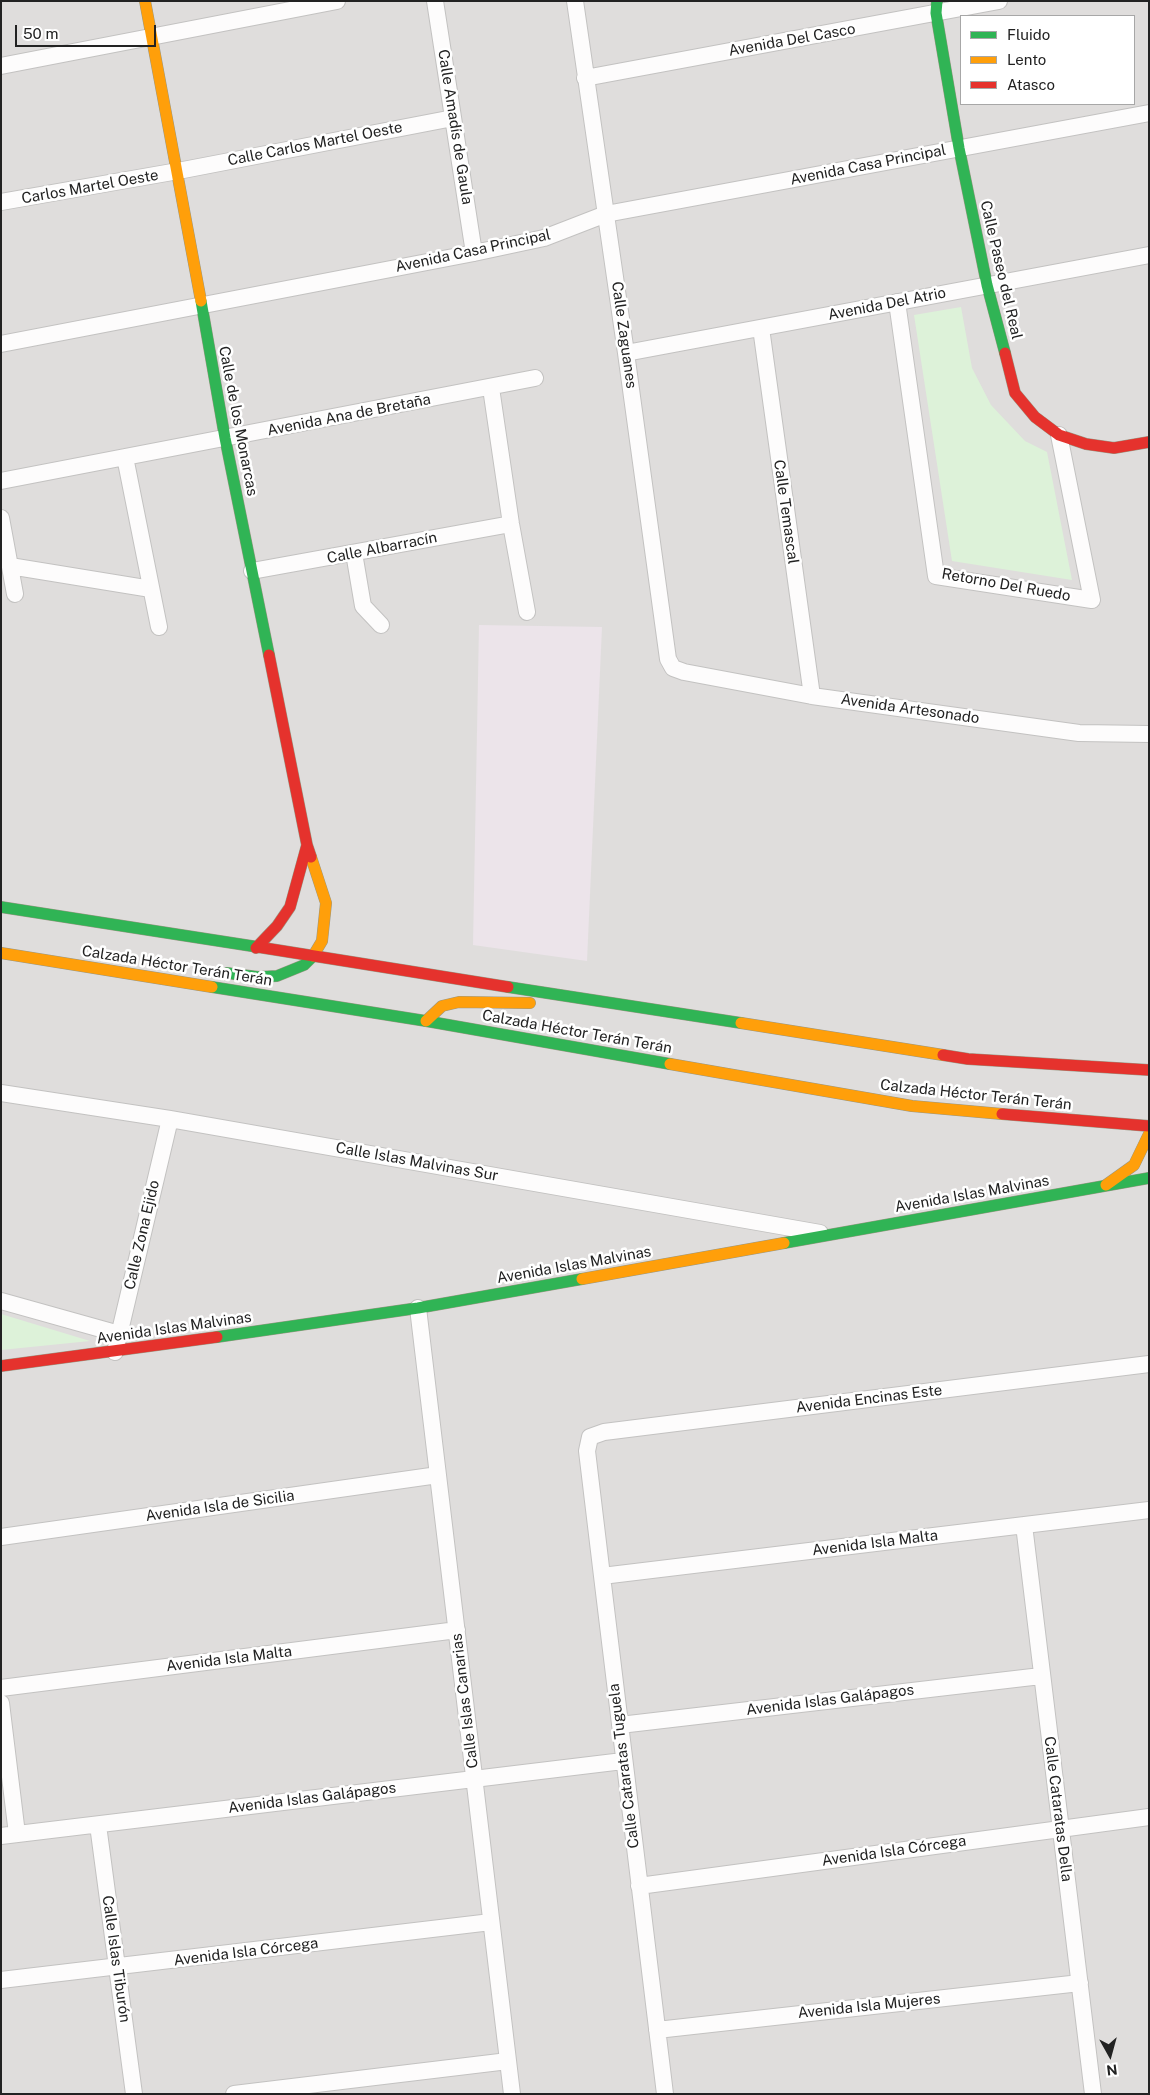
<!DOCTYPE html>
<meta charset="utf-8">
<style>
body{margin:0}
#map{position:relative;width:1150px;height:2095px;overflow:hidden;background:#efedeb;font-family:"Public Sans",sans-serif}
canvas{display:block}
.frame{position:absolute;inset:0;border:2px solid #222;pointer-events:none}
.legend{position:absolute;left:960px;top:15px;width:175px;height:90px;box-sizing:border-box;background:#fff;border:1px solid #a7a7a7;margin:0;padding:6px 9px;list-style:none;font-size:15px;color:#222}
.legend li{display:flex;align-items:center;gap:10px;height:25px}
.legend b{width:25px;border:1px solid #a7a7a7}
.north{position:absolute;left:1085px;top:2030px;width:50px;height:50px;-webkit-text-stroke:4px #fff;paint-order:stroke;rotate:173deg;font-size:14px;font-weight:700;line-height:20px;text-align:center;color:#222}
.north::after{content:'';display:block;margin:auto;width:18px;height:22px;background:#222;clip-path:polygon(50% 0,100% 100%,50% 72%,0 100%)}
.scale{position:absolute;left:15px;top:25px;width:141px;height:22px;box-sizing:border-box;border:2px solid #222;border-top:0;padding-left:6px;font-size:15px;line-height:18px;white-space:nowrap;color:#222;-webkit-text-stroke:4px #fff;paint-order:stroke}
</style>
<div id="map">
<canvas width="1150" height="2095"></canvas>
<div class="frame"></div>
<ul class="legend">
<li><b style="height:6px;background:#30b455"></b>Fluido</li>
<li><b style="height:6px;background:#ff9f0a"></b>Lento</li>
<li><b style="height:6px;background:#e5322d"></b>Atasco</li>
</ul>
<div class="north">N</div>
<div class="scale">50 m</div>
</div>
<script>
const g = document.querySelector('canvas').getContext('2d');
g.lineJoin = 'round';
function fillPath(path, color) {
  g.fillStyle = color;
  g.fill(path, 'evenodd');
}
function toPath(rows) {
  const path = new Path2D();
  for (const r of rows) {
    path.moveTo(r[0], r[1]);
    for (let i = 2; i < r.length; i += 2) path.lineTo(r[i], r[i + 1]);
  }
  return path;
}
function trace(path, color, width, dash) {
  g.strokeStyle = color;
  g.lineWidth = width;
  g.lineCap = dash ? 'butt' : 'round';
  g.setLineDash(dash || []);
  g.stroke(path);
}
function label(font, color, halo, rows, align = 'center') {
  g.font = font + ' "Public Sans",sans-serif';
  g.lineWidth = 5;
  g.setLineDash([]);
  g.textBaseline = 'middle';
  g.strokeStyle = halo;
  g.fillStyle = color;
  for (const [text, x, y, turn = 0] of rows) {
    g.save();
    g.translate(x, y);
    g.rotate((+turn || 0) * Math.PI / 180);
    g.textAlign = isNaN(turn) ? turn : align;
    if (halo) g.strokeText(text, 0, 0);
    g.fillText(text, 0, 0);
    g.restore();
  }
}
const residential = toPath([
 [1,1,1149,1,1149,2094,1,2094],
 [961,16,1134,16,1134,104,961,104]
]);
const industrial = toPath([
 [479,625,602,627,587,961,473,945]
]);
const park = toPath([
 [961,307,972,368,991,405,1025,441,1047,452,1072,580,952,561,914,315],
 [1,1314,90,1341,1,1350]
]);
const street = toPath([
 [435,1,474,253],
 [575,1,626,353,668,659,673,668,684,672,812,696,1079,733,1149,734],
 [1,66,337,1],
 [585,78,999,1],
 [1,202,178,171,453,118],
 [897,302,936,576,1092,600,1059,435],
 [761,328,812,696],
 [1,344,474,253,544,238,606,214,1149,113],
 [626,353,1149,255],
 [491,388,511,524,527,612],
 [125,457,159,627],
 [1,481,535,378],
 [1,518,15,594],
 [354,553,363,606,381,625],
 [10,566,151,589],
 [252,571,511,524],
 [1,1093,170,1119,820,1233],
 [1,1301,119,1334],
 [418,1308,512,2094],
 [115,1352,170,1119],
 [1024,1525,1093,2094],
 [1,1537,438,1475],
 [602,1576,1149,1510],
 [1,1688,457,1630],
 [1,1703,17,1834],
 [620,1725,1041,1676],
 [98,1825,134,2094],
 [1,1836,623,1761],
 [639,1886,1149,1817],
 [1,1980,491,1922],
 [657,2030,1080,1983],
 [234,2094,508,2061],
 [665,2094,602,1576,587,1451,590,1437,604,1432,1149,1364]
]);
const fast = toPath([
 [937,1,936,13,959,148,987,285,1005,353],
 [201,301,225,438,269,655],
 [1,907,258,947],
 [227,973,258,977,277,976,304,965,313,956],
 [212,987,426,1021,670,1064],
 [508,987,741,1023],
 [784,1243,1149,1178],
 [217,1337,418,1308,582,1279]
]);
const slow = toPath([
 [145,1,201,301],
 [311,857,326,903,322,941,313,956],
 [1,953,212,987],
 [426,1021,442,1006,459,1002,530,1003],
 [741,1023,943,1055],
 [670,1064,912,1106,1002,1114],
 [1106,1185,1134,1165,1149,1134],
 [582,1279,784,1243]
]);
const jam = toPath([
 [1005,353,1015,393,1035,417,1059,435,1086,444,1114,448,1149,442],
 [269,655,307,845,311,857],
 [258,947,508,987],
 [256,948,277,926,290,907,307,845],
 [943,1055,968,1059,1149,1070],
 [1002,1114,1149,1126],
 [1,1366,217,1337]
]);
const streetNames = [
 ["Avenida Del Casco",792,40,-10],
 ["Calle Amadís de Gaula",455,127,81],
 ["Calle Carlos Martel Oeste",315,144,-11],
 ["Avenida Casa Principal",868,165,-11],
 ["Carlos Martel Oeste",90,187,-10],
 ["Avenida Casa Principal",473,251,-12],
 ["Calle Paseo del Real",1001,270,77],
 ["Avenida Del Atrio",887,304,-11],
 ["Calle Zaguanes",624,335,82],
 ["Avenida Ana de Bretaña",349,415,-11],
 ["Calle de los Monarcas",238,421,79],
 ["Calle Temascal",786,512,82],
 ["Calle Albarracín",382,548,-11],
 ["Retorno Del Ruedo",1006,585,10],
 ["Avenida Artesonado",910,709,8],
 ["Calzada Héctor Terán Terán",177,966,9],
 ["Calzada Héctor Terán Terán",577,1032,10],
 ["Calzada Héctor Terán Terán",976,1095,6],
 ["Calle Islas Malvinas Sur",417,1162,10],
 ["Avenida Islas Malvinas",972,1194,-10],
 ["Calle Zona Ejido",142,1235,-77],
 ["Avenida Islas Malvinas",574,1265,-10],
 ["Avenida Islas Malvinas",174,1328,-8],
 ["Avenida Encinas Este",869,1399,-7],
 ["Avenida Isla de Sicilia",220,1506,-8],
 ["Avenida Isla Malta",875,1543,-7],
 ["Avenida Isla Malta",229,1659,-7],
 ["Avenida Islas Galápagos",830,1700,-7],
 ["Calle Islas Canarias",465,1701,-97],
 ["Calle Cataratas Tuguela",624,1766,-97],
 ["Avenida Islas Galápagos",312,1798,-7],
 ["Calle Cataratas Della",1058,1809,83],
 ["Avenida Isla Córcega",894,1851,-8],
 ["Avenida Isla Córcega",246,1952,-7],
 ["Calle Islas Tiburón",116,1959,82],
 ["Avenida Isla Mujeres",869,2006,-6]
];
fillPath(residential, '#dfdddc');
fillPath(industrial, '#ece4ea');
fillPath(park, '#ddf2d9');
trace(street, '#c3c2c1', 18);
trace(fast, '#999783', 12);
trace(slow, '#999783', 12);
trace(jam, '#999783', 12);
trace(street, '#fdfcfc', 16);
trace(fast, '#30b455', 11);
trace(slow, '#ff9f0a', 11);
trace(jam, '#e5322d', 11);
label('15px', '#222', '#fff', streetNames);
</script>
